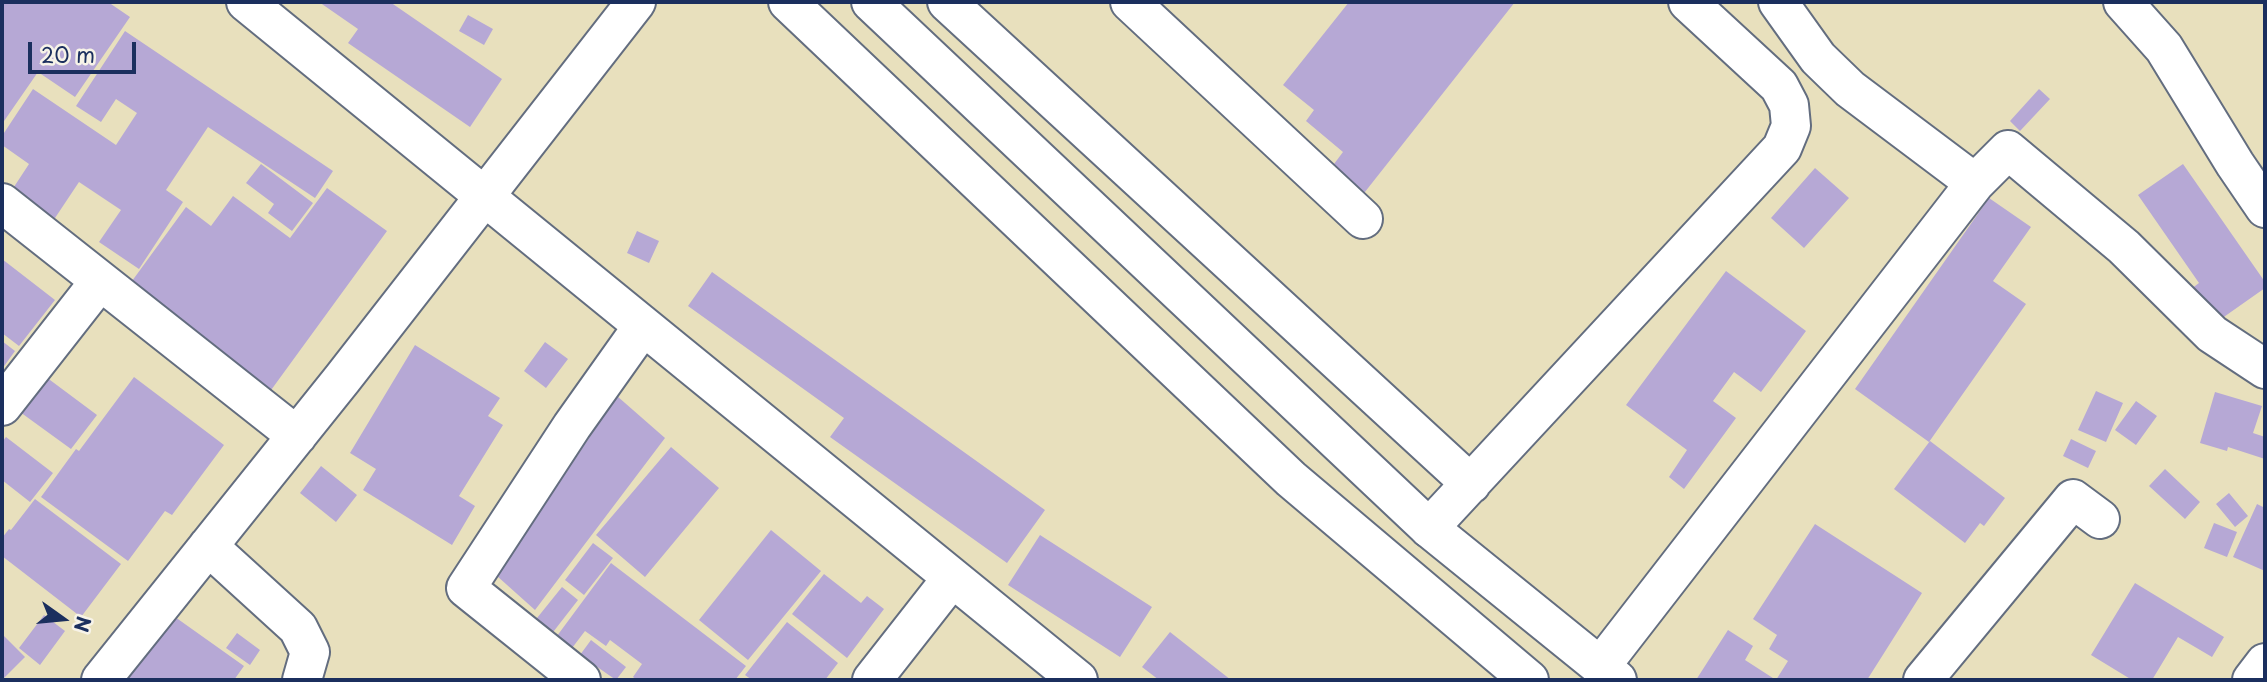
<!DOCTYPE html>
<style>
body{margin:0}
#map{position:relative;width:2267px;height:682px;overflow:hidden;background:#e8e0bd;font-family:"Playpen Sans",sans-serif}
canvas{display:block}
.frame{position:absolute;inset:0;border:4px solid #1b2f5e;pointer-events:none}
.north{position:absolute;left:28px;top:584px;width:70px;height:70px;-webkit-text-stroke:5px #f7f3e8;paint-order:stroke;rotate:105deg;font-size:19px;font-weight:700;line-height:28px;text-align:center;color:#1b2f5e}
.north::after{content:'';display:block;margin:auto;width:24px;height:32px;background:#1b2f5e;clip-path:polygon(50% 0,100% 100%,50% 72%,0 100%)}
.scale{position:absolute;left:28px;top:42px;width:108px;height:32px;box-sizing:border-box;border:4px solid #1b2f5e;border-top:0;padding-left:9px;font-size:21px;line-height:24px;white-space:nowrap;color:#1b2f5e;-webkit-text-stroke:5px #f7f3e8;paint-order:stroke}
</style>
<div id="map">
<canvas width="2267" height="682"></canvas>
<div class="frame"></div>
<div class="north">N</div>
<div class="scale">20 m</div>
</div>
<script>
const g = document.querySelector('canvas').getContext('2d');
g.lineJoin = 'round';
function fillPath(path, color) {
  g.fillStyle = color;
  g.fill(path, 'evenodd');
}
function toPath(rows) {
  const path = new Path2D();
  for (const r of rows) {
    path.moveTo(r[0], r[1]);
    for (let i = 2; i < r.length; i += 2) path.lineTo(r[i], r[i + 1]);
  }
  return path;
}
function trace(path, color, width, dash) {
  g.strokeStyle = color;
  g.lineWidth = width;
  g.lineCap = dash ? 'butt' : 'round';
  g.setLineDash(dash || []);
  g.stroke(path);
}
const building = toPath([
 [2,2,108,2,130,17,75,97,38,72,2,124],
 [319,2,390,2,502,79,470,127,348,43,358,29],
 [1349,2,1515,2,1357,202,1325,176,1343,152,1306,121,1314,110,1283,85],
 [468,15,493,29,484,45,459,31],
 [125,31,333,171,315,198,208,127,166,190,183,202,139,269,99,242,121,210,79,182,53,221,10,193,29,164,2,145,2,136,33,89,116,145,137,113,116,99,101,122,76,106],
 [2039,89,2050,99,2020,131,2010,121],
 [261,164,313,203,292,231,268,213,274,204,246,183],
 [2183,164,2265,282,2265,288,2211,326,2187,292,2199,283,2138,195],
 [1815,168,1849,198,1804,248,1771,218],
 [327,188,387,231,266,397,124,292,186,207,211,226,233,196,290,238],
 [1989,198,2031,227,1993,281,2026,304,1929,442,1855,389],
 [637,231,659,241,649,263,627,253],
 [2,259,55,300,19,346,2,333],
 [1726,271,1806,331,1761,392,1734,372,1713,401,1736,418,1684,489,1669,477,1687,450,1626,405],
 [712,272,1045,510,1007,563,830,437,844,418,688,306],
 [2,341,15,351,2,369],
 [545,342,568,359,546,388,524,371],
 [415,345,500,398,488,416,503,425,459,496,475,506,452,545,363,490,376,469,350,453],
 [46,377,97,415,71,449,20,412],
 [134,377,224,445,172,515,165,511,128,561,41,497,76,449,79,451],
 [2096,391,2123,403,2106,442,2078,430],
 [2215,392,2262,406,2253,433,2265,437,2265,459,2228,447,2227,451,2200,443],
 [617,396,665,438,535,610,497,576],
 [2136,401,2157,416,2136,445,2115,430],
 [6,437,53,473,30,502,2,480,2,442],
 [2071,439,2096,451,2088,468,2063,456],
 [1930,441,2005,498,1984,526,1980,523,1965,543,1894,489],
 [671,447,719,488,645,577,596,535],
 [321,466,357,495,336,522,300,493],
 [2165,469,2200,502,2185,519,2149,486],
 [2229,493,2248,516,2235,527,2216,504],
 [35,499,121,564,81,617,2,556,2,538,9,529,11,530],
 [2257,504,2265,508,2265,571,2233,557],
 [2214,523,2237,532,2227,557,2204,548],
 [1815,524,1922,593,1867,680,1776,680,1788,661,1769,649,1777,635,1753,619],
 [771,530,821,571,748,660,699,620],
 [1040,535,1152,607,1120,657,1008,585],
 [593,543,613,558,584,595,565,580],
 [611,563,746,666,735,680,637,680,633,677,642,664,610,640,606,646,585,631,569,652,554,640],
 [824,574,861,603,867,596,884,609,847,658,792,614],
 [2135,583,2224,637,2212,657,2178,637,2152,680,2132,680,2091,655],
 [562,587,578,600,550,636,533,623],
 [168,612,244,666,234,680,132,680,123,674],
 [44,615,65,631,40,665,19,648],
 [787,622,838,663,825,680,752,680,745,675],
 [1728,630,1753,646,1745,660,1776,680,1696,680],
 [1170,632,1231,680,1159,680,1142,667],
 [237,633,260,650,250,665,226,648],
 [2,634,25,657,4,678,2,677],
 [591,640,626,667,616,680,580,655]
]);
const minor = toPath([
 [246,2,1078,680],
 [947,2,1471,484],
 [1130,2,1363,219],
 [1778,2,1818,58,1850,89,1975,183],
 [2123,2,2164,48,2235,164,2265,208],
 [2,203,297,436],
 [2,406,100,281],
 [1429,528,1782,148,1791,126,1789,105,1779,86,1688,2],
 [208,546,298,628,310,652,302,680],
 [1600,667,1975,183,2008,150,2124,247,2212,334,2265,369],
 [101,680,343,378,636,2],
 [581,680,466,588,572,426,643,326],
 [872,680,952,578],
 [1923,680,2073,499,2100,519],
 [2252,680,2265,663]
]);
const major = toPath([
 [788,2,1291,479,1529,680],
 [871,2,1429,528,1617,680]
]);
fillPath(building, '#b6a8d5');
trace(minor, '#636d7f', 42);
trace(major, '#636d7f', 42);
trace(minor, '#fff', 38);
trace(major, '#fff', 38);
</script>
